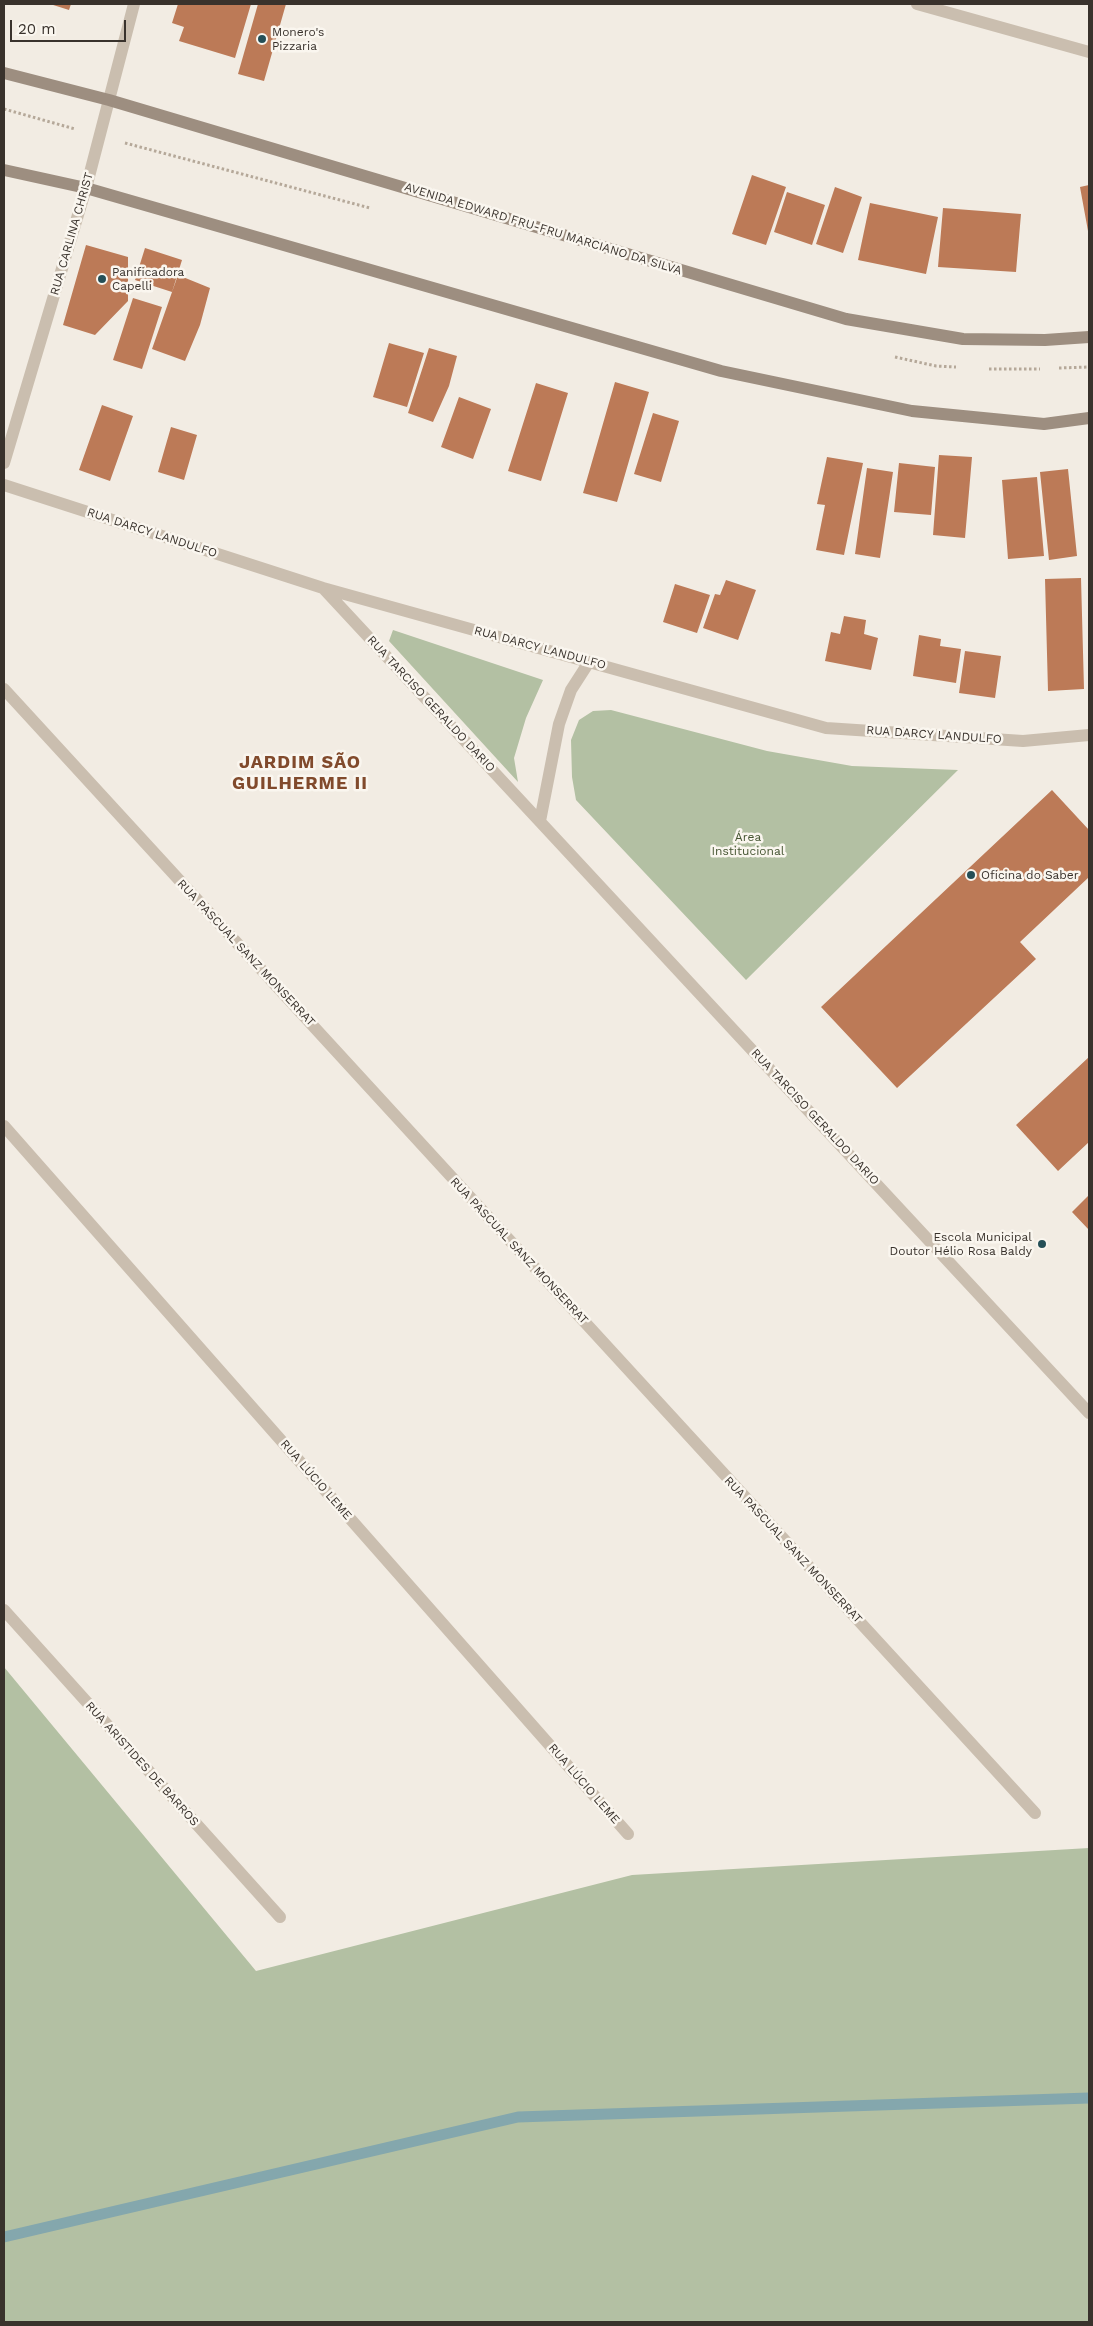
<!DOCTYPE html>
<meta charset="utf-8">
<style>
body{margin:0}
#map{position:relative;width:1093px;height:2326px;overflow:hidden;background:#f2ece3;font-family:"Work Sans",sans-serif}
canvas{display:block}
.frame{position:absolute;inset:0;border:5px solid #39322c;pointer-events:none}
.scale{position:absolute;left:10px;top:20px;width:116px;height:22px;box-sizing:border-box;border:2px solid #39322c;border-top:0;padding-left:6px;font-size:15px;line-height:18px;white-space:nowrap;color:#39322c;-webkit-text-stroke:4px #faf6ef;paint-order:stroke}
</style>
<div id="map">
<canvas width="1093" height="2326"></canvas>
<div class="frame"></div>
<div class="scale">20 m</div>
</div>
<script>
const g = document.querySelector('canvas').getContext('2d');
g.lineJoin = 'round';
function fillPath(path, color) {
  g.fillStyle = color;
  g.fill(path, 'evenodd');
}
function toPath(rows) {
  const path = new Path2D();
  for (const r of rows) {
    path.moveTo(r[0], r[1]);
    for (let i = 2; i < r.length; i += 2) path.lineTo(r[i], r[i + 1]);
  }
  return path;
}
function trace(path, color, width, dash) {
  g.strokeStyle = color;
  g.lineWidth = width;
  g.lineCap = dash ? 'butt' : 'round';
  g.setLineDash(dash || []);
  g.stroke(path);
}
function label(font, color, halo, rows, align = 'center') {
  g.font = font + ' "Work Sans",sans-serif';
  g.lineWidth = 5;
  g.setLineDash([]);
  g.textBaseline = 'middle';
  g.strokeStyle = halo;
  g.fillStyle = color;
  for (const [text, x, y, turn = 0] of rows) {
    g.save();
    g.translate(x, y);
    g.rotate((+turn || 0) * Math.PI / 180);
    g.textAlign = isNaN(turn) ? turn : align;
    if (halo) g.strokeText(text, 0, 0);
    g.fillText(text, 0, 0);
    g.restore();
  }
}
const green = toPath([
 [393,630,543,680,526,718,514,758,518,782,389,641],
 [611,710,767,751,852,766,958,770,746,980,576,800,572,777,571,740,579,720,593,711],
 [4,1667,256,1971,632,1875,1089,1848,1089,2322,4,2322]
]);
const stream = toPath([
 [4,2237,518,2117,1089,2098]
]);
const building = toPath([
 [50,4,71,4,69,10],
 [178,4,251,4,235,58,179,41,184,27,172,23],
 [258,4,286,4,264,81,238,74],
 [752,175,786,187,766,245,732,234],
 [1089,185,1089,230,1088,231,1080,187],
 [835,187,862,197,843,253,816,244],
 [787,192,825,205,812,245,774,232],
 [870,203,938,217,926,274,858,260],
 [943,208,1021,214,1016,272,938,267],
 [86,245,128,257,128,301,95,335,63,325],
 [145,248,182,260,172,292,135,280],
 [178,275,210,288,200,325,185,361,152,349],
 [133,298,162,307,142,369,113,360],
 [389,343,424,353,407,407,373,397],
 [429,348,457,356,449,386,433,422,408,413],
 [615,382,649,392,617,502,583,493],
 [536,383,568,393,541,481,508,471],
 [459,397,491,409,473,459,441,447],
 [102,405,133,416,110,481,79,470],
 [653,413,679,421,661,482,634,474],
 [171,427,197,435,184,480,158,472],
 [939,455,972,457,965,538,933,535],
 [827,457,863,463,844,555,816,550,825,505,817,504],
 [899,463,935,467,931,515,894,512],
 [867,468,893,472,880,558,855,554],
 [1068,469,1077,556,1049,560,1040,472],
 [1037,477,1044,556,1008,559,1002,480],
 [1081,578,1084,689,1048,691,1045,579],
 [726,580,756,590,738,640,703,628,715,594,720,595],
 [675,584,710,595,697,633,663,622],
 [844,616,866,620,864,634,878,638,871,670,825,661,831,632,840,634],
 [919,635,941,639,940,646,961,649,956,683,913,676],
 [965,651,1001,656,995,698,959,693],
 [1052,790,1089,830,1089,877,1020,942,1036,959,897,1088,821,1007],
 [1089,1057,1089,1142,1058,1171,1016,1125],
 [1089,1195,1089,1230,1072,1212]
]);
const path = toPath([
 [4,109,75,129],
 [125,143,370,208],
 [895,357,936,366,956,367],
 [1059,368,1089,367],
 [989,369,1040,369]
]);
const minor = toPath([
 [917,4,1089,52],
 [4,463,86,188,134,4],
 [4,485,323,588,826,728,1023,741,1089,735],
 [323,588,1089,1413],
 [4,689,1035,1813],
 [540,821,559,724,571,690,589,662],
 [4,1126,628,1834],
 [4,1610,280,1917]
]);
const secondary = toPath([
 [4,73,109,100,846,319,963,339,1045,340,1089,337],
 [4,170,86,188,721,371,912,411,1044,424,1089,418]
]);
const markers = [
 [262,39,5,"#254f57"],
 [102,279,5,"#254f57"],
 [971,875,5,"#254f57"],
 [1042,1244,5,"#254f57"]
];
const poiNames = [
 ["Monero's",272,32],
 ["Pizzaria",272,46],
 ["Panificadora",112,272],
 ["Capelli",112,286],
 ["Oficina do Saber",981,875],
 ["Escola Municipal",1032,1237,"right"],
 ["Doutor Hélio Rosa Baldy",1032,1251,"right"]
];
const streetNames = [
 ["AVENIDA EDWARD FRU-FRU MARCIANO DA SILVA",543,229,17],
 ["RUA CARLINA CHRIST",72,234,-74],
 ["RUA DARCY LANDULFO",152,533,18],
 ["RUA DARCY LANDULFO",540,648,15],
 ["RUA TARCISO GERALDO DARIO",431,704,47],
 ["RUA DARCY LANDULFO",934,735,4],
 ["RUA PASCUAL SANZ MONSERRAT",246,953,47],
 ["RUA TARCISO GERALDO DARIO",815,1117,47],
 ["RUA PASCUAL SANZ MONSERRAT",519,1251,47],
 ["RUA LÚCIO LEME",316,1480,49],
 ["RUA PASCUAL SANZ MONSERRAT",793,1550,47],
 ["RUA ARISTIDES DE BARROS",142,1764,48],
 ["RUA LÚCIO LEME",584,1784,49]
];
const parkNames = [
 ["Área",748,837],
 ["Institucional",748,851]
];
const districtNames = [
 ["JARDIM SÃO",300,763],
 ["GUILHERME II",300,784]
];
fillPath(green, '#b3c0a3');
trace(stream, '#84a7ad', 11);
fillPath(building, '#bc7a57');
trace(path, '#b5a899', 3, [2.5, 2.5]);
trace(minor, '#cabeaf', 12);
trace(secondary, '#9d8e80', 12);
for (const [x, y, r, color] of markers) {
  const dot = new Path2D();
  dot.arc(x, y, r, 0, 2 * Math.PI);
  g.fillStyle = color;
  g.fill(dot);
  trace(dot, '#faf6ef', 2);
}
label('12px', '#39322c', '#faf6ef', poiNames, 'left');
label('12px', '#39322c', '#faf6ef', streetNames);
label('12px', '#455532', '#faf6ef', parkNames);
g.letterSpacing = '1px';
label('bold 18px', '#814a2c', '#faf6ef', districtNames);
g.letterSpacing = '0px';
</script>
